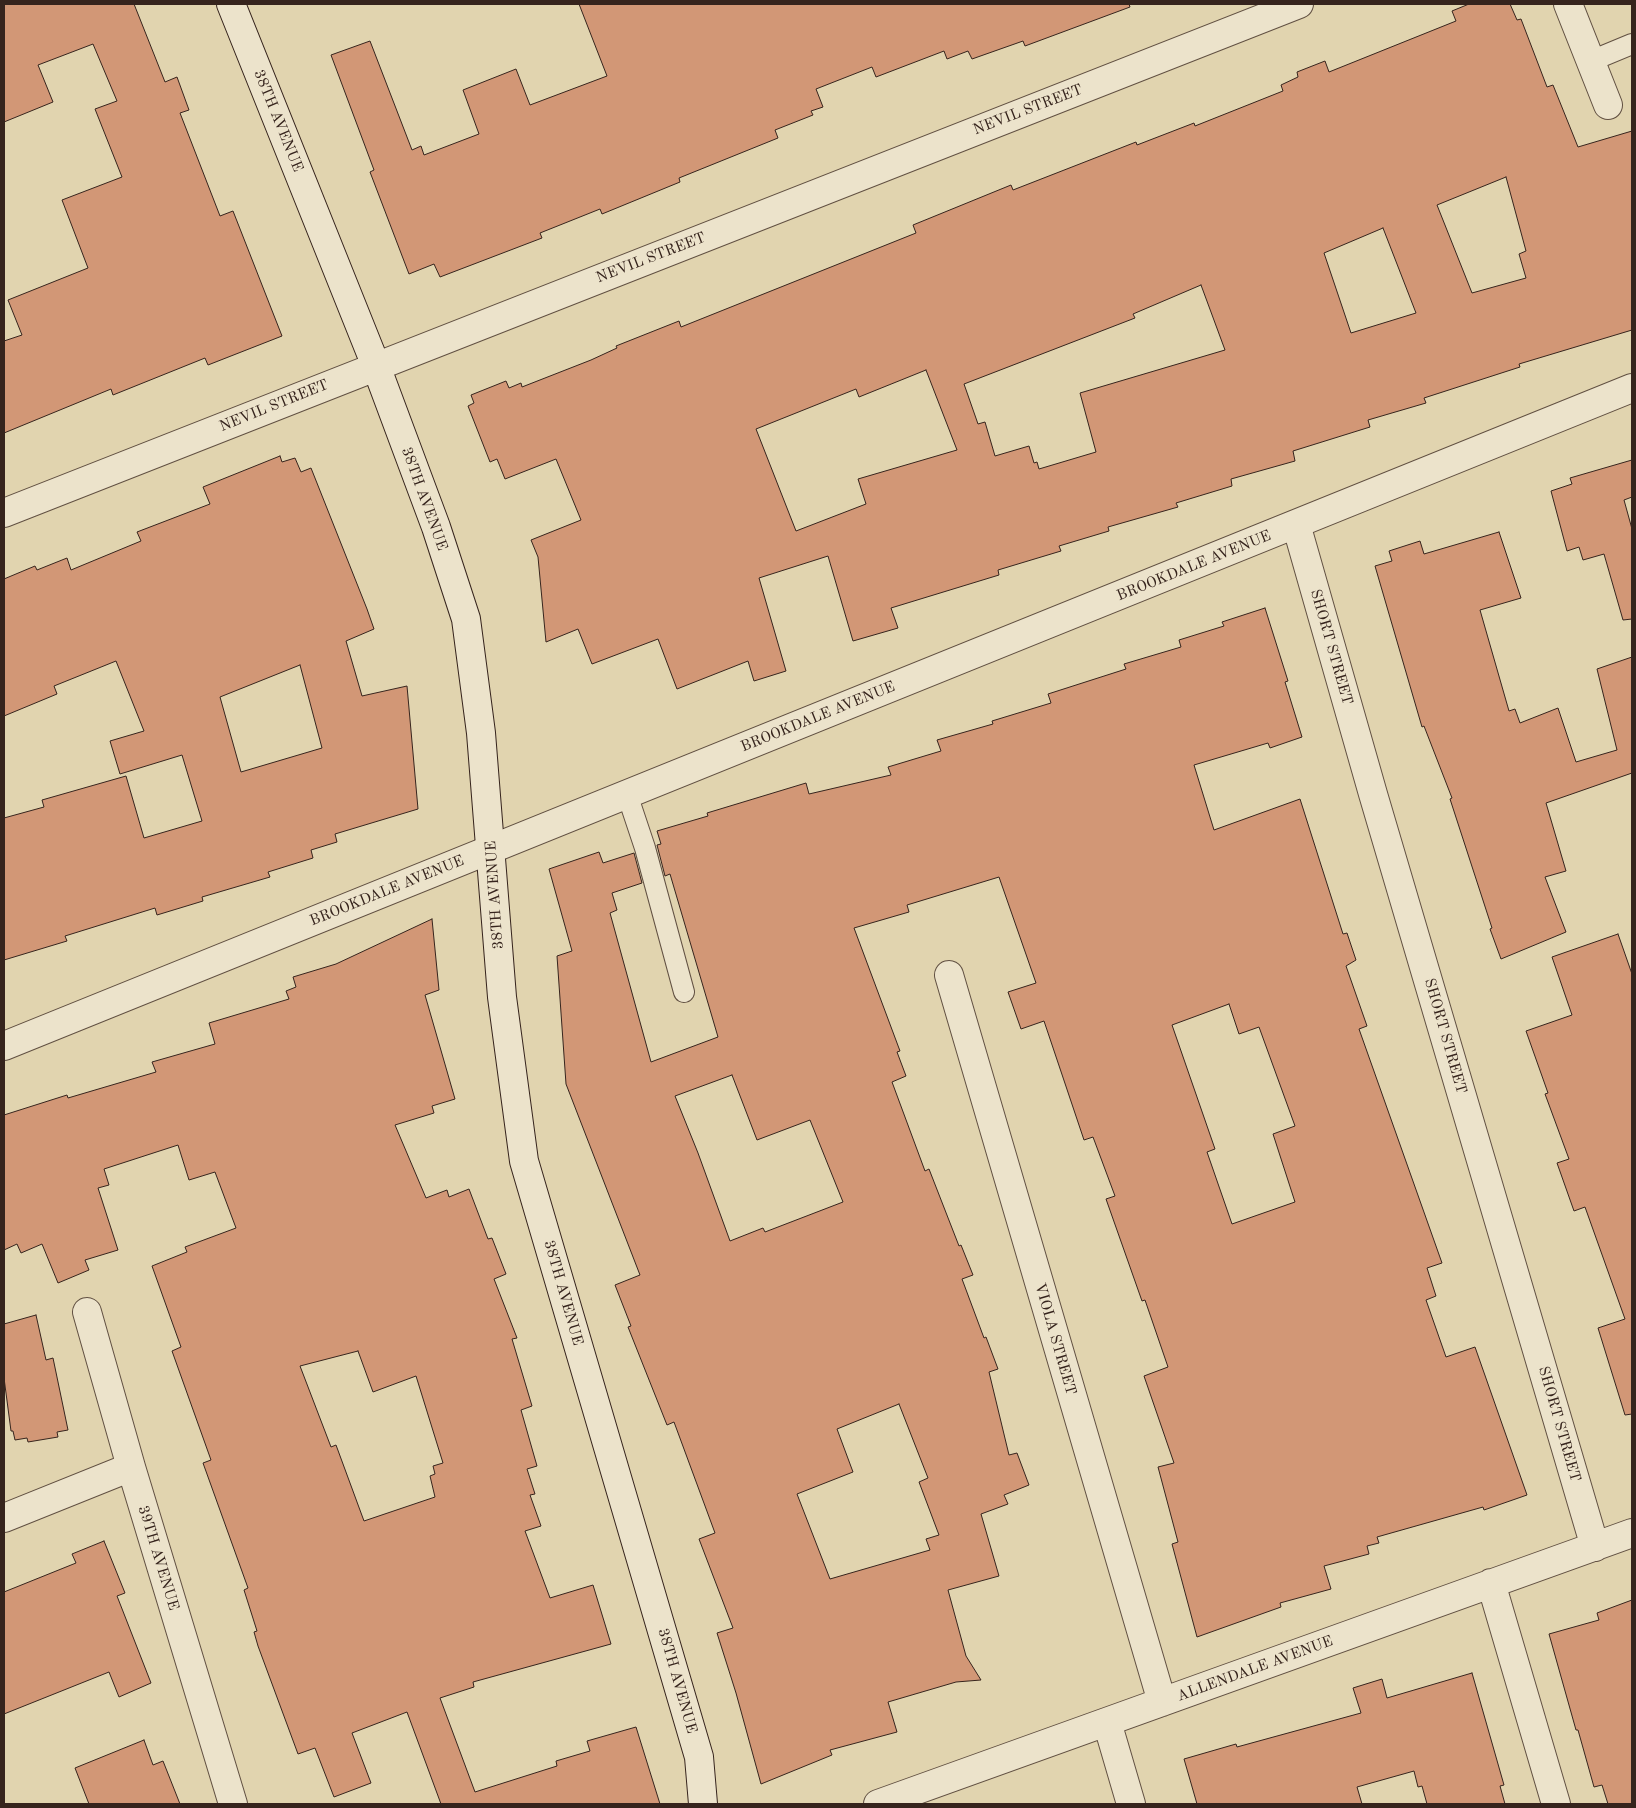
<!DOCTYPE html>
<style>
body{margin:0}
#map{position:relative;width:1636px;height:1808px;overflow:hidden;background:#e1d4af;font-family:"Old Standard TT",serif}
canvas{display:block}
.frame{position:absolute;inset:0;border:5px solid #36241d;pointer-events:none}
</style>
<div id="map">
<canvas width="1636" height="1808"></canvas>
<div class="frame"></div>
</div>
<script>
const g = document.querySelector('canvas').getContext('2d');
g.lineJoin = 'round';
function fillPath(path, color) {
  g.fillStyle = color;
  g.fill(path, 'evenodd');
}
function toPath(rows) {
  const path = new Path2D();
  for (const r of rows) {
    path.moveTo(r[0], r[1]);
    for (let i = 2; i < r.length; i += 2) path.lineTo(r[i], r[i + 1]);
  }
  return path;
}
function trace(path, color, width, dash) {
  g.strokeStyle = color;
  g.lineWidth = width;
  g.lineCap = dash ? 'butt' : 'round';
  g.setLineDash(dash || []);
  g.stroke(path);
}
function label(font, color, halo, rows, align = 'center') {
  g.font = font + ' "Old Standard TT",serif';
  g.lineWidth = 5;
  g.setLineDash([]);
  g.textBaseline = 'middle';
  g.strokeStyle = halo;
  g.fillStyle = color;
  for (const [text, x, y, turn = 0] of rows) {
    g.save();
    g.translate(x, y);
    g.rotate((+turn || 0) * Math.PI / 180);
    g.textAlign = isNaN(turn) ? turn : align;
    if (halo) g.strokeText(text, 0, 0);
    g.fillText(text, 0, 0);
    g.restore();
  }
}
const building = toPath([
 [4,4,134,4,165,82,177,77,189,110,180,113,220,216,233,211,282,336,208,365,205,358,113,395,111,389,4,433,4,341,22,335,8,300,88,268,62,200,122,177,95,109,117,101,93,44,38,65,53,102,4,122,4,4],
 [579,4,1129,4,1130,7,1025,46,1023,41,972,59,968,51,947,59,944,51,876,77,872,67,816,89,823,107,811,111,813,115,775,130,778,138,679,178,680,182,602,214,600,209,540,233,542,238,440,277,434,264,409,274,370,172,374,170,331,55,370,41,412,150,421,146,424,155,479,134,463,90,516,69,530,105,607,76,579,4],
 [1469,4,1510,4,1517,20,1521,19,1547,87,1553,85,1578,147,1632,131,1632,330,1519,364,1520,367,1424,398,1426,403,1368,420,1370,427,1293,451,1295,461,1231,479,1232,486,1176,503,1178,507,1108,527,1109,531,1059,546,1061,551,998,570,999,575,891,608,898,628,853,641,828,556,759,578,786,671,754,681,748,661,677,689,658,639,592,664,578,629,546,642,538,557,531,540,581,520,556,459,505,479,497,459,490,462,468,406,474,403,471,395,506,381,509,388,521,383,522,387,591,360,617,348,616,346,679,321,681,327,916,233,913,225,1011,185,1013,190,1136,142,1137,145,1194,123,1195,126,1283,91,1281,85,1298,77,1297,72,1325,61,1329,72,1456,21,1452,11,1469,4],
 [1506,177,1526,251,1519,254,1526,278,1472,293,1437,205,1506,177],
 [1383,228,1416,313,1351,333,1324,253,1383,228],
 [1201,285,1225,350,1080,393,1096,452,1039,469,1037,462,1034,463,1029,446,995,456,985,422,978,424,964,384,1135,318,1133,314,1201,285],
 [926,370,957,450,858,479,866,504,796,531,756,429,856,389,859,397,926,370],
 [280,456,282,462,295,458,301,472,311,468,367,609,374,629,346,641,362,696,407,686,418,809,335,834,337,842,311,850,313,858,268,872,270,877,202,897,203,901,157,915,155,908,65,936,67,941,4,960,4,818,44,807,42,800,126,776,144,838,202,821,182,755,120,774,110,741,144,731,116,661,54,686,57,694,4,716,4,579,35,566,37,570,67,558,71,570,141,541,137,532,210,504,203,487,280,456],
 [300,665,322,748,241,772,220,697,300,665],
 [1632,460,1632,497,1624,500,1632,529,1632,619,1623,620,1604,554,1583,560,1579,547,1567,551,1551,491,1572,484,1570,478,1632,460],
 [1499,532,1521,598,1480,610,1509,711,1515,709,1520,723,1558,708,1576,762,1617,750,1597,669,1632,657,1632,773,1546,803,1566,871,1545,877,1566,932,1501,959,1490,929,1492,928,1450,799,1452,798,1424,726,1422,727,1375,566,1392,561,1389,551,1420,541,1424,554,1499,532],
 [1265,608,1288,681,1285,682,1302,737,1270,748,1268,743,1194,765,1214,830,1300,799,1343,934,1347,933,1356,960,1346,966,1367,1026,1359,1029,1442,1263,1427,1268,1436,1296,1426,1300,1446,1357,1475,1347,1527,1495,1484,1510,1483,1507,1377,1537,1379,1543,1367,1546,1369,1554,1324,1566,1331,1589,1280,1603,1281,1607,1197,1637,1172,1544,1178,1542,1158,1467,1174,1463,1144,1376,1168,1367,1145,1300,1142,1301,1106,1199,1115,1196,1093,1137,1084,1140,1044,1021,1021,1029,1008,992,1036,983,999,877,907,905,909,912,854,928,900,1051,897,1052,906,1076,892,1082,925,1171,929,1169,959,1246,961,1245,973,1275,962,1279,984,1338,986,1337,998,1369,989,1372,1009,1455,1017,1453,1029,1485,1004,1495,1008,1504,981,1514,999,1576,948,1590,966,1656,981,1680,956,1682,888,1702,897,1732,830,1750,832,1755,761,1784,736,1693,717,1633,733,1628,699,1539,715,1533,674,1422,667,1425,628,1327,631,1326,615,1285,640,1275,566,1084,557,956,572,951,549,869,599,852,603,863,634,853,642,883,612,893,617,910,610,913,651,1062,718,1037,670,874,665,876,657,845,661,844,657,831,708,816,707,813,806,783,809,794,891,775,888,767,941,751,937,740,993,724,992,721,1051,703,1048,694,1126,669,1124,664,1181,647,1179,640,1224,626,1222,622,1265,608],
 [1229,1004,1239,1034,1259,1027,1295,1126,1273,1134,1295,1202,1232,1224,1207,1152,1215,1149,1172,1025,1229,1004],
 [732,1075,757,1140,810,1120,843,1202,765,1232,763,1228,730,1241,698,1153,675,1096,732,1075],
 [899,1404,928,1478,919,1482,939,1535,926,1539,930,1550,830,1579,797,1494,853,1472,837,1429,899,1404],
 [432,919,439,990,425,995,455,1099,432,1106,434,1113,395,1125,426,1198,447,1190,449,1197,469,1189,488,1239,492,1238,506,1274,494,1279,517,1338,512,1339,532,1406,521,1410,537,1466,527,1469,535,1494,530,1495,541,1526,525,1531,550,1598,593,1585,611,1644,473,1682,474,1687,440,1698,475,1792,557,1766,556,1761,590,1751,587,1741,636,1727,660,1804,441,1804,407,1712,352,1733,371,1783,334,1797,315,1748,298,1754,258,1646,254,1632,257,1631,244,1590,248,1588,203,1463,211,1460,172,1351,181,1347,152,1266,187,1252,185,1247,236,1228,215,1172,189,1180,178,1145,104,1169,109,1185,98,1188,118,1250,85,1260,89,1270,58,1283,42,1244,21,1253,17,1244,4,1250,4,1115,67,1095,68,1098,156,1072,152,1062,215,1044,209,1023,289,999,286,991,296,987,293,977,336,964,432,919],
 [358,1351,373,1392,416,1376,443,1463,433,1466,435,1474,430,1476,435,1497,364,1521,336,1445,331,1447,300,1366,358,1351],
 [1618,934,1632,974,1632,1414,1625,1415,1598,1328,1625,1319,1585,1207,1574,1211,1557,1163,1569,1159,1545,1094,1548,1093,1526,1031,1572,1015,1552,957,1618,934],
 [36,1315,46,1360,53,1358,68,1430,57,1432,58,1437,28,1442,27,1438,15,1440,13,1431,11,1431,4,1378,4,1324,36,1315],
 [104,1541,125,1593,117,1596,151,1683,119,1697,109,1672,4,1714,4,1592,76,1563,72,1554,104,1541],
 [1632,1600,1632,1804,1608,1804,1602,1785,1594,1787,1578,1730,1576,1730,1549,1634,1599,1620,1597,1613,1632,1600],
 [1472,1673,1504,1785,1500,1786,1505,1804,1427,1804,1422,1786,1418,1787,1414,1771,1357,1787,1362,1804,1197,1804,1184,1759,1236,1744,1237,1747,1361,1713,1353,1688,1382,1679,1387,1698,1472,1673],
 [144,1740,153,1765,163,1761,180,1804,89,1804,75,1768,144,1740]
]);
const lane = toPath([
 [1591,61,1632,44],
 [627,794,645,848,684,992]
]);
const street = toPath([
 [1568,4,1608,105],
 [4,513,1299,4],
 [1296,524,1373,794,1595,1547],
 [949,975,1162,1702],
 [4,1046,1632,388],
 [87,1312,131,1467,233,1804],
 [4,1518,131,1467],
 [1491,1583,1556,1804],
 [1107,1722,1131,1804],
 [878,1804,1632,1533]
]);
const secondary = toPath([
 [231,4,376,366,436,527,466,619,481,733,502,997,524,1161,699,1757,703,1804]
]);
const streetNames = [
 ["NEVIL STREET",1028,110,-21],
 ["38TH AVENUE",278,121,68],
 ["NEVIL STREET",651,258,-21],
 ["NEVIL STREET",274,406,-22],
 ["38TH AVENUE",424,499,70],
 ["BROOKDALE AVENUE",1194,566,-22],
 ["SHORT STREET",1331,647,74],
 ["BROOKDALE AVENUE",818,717,-22],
 ["BROOKDALE AVENUE",387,891,-22],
 ["38TH AVENUE",495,895,-94],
 ["SHORT STREET",1445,1036,74],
 ["38TH AVENUE",563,1293,74],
 ["VIOLA STREET",1055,1339,74],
 ["SHORT STREET",1559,1424,74],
 ["39TH AVENUE",158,1558,73],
 ["ALLENDALE AVENUE",1255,1669,-20],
 ["38TH AVENUE",677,1681,74]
];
fillPath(building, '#d29776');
trace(building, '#36241d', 1);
trace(lane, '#615042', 22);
trace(street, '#615042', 30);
trace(secondary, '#36241d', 30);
trace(lane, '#ece3cb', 20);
trace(street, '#ece3cb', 28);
trace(secondary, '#ece3cb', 28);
label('15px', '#36241d', '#ece3cb', streetNames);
</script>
